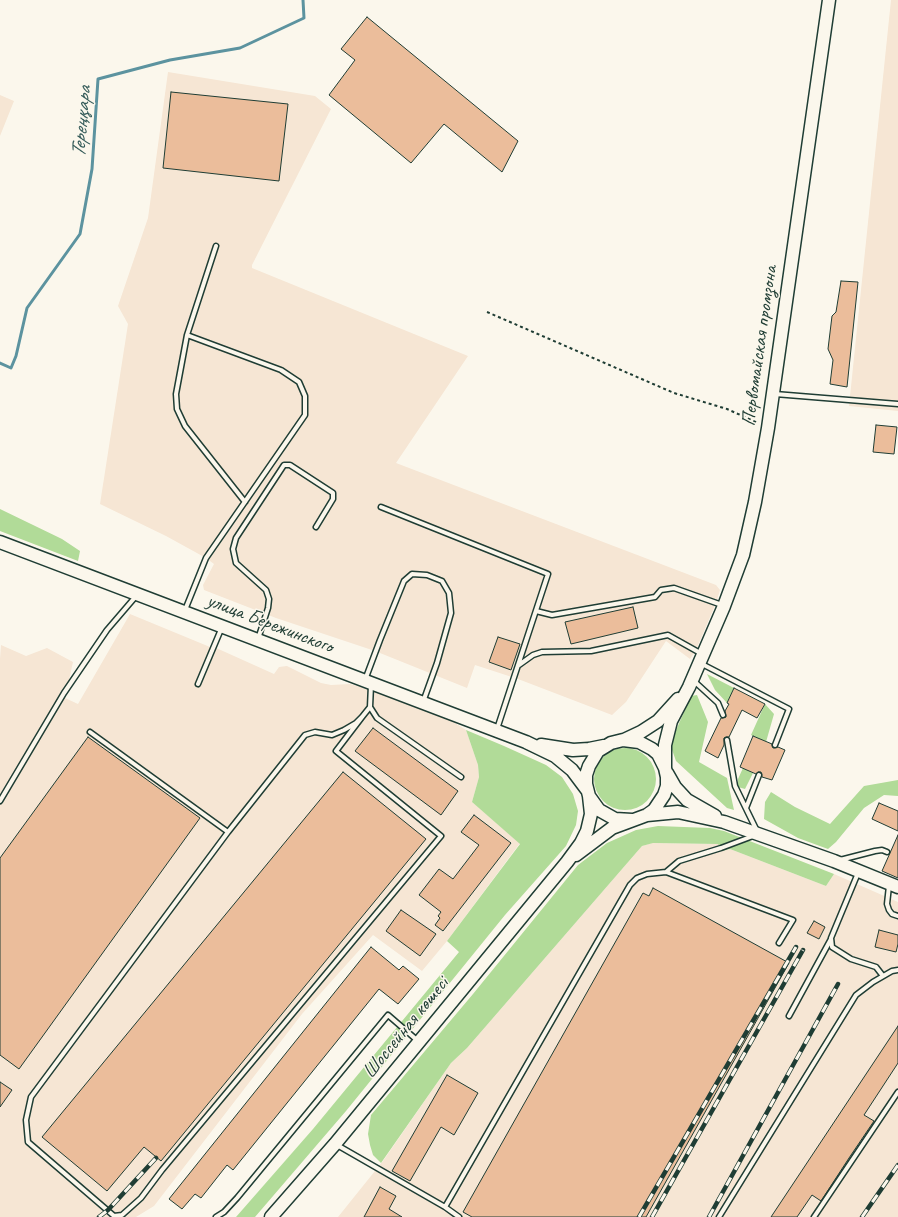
<!DOCTYPE html>
<meta charset="utf-8">
<style>
body{margin:0}
canvas{display:block;background:#fbf7ec}
</style>
<canvas width="898" height="1217"></canvas>
<script>
const g = document.querySelector('canvas').getContext('2d');
g.lineJoin = 'round';
function fillPath(path, color) {
  g.fillStyle = color;
  g.fill(path, 'evenodd');
}
function toPath(rows) {
  const path = new Path2D();
  for (const r of rows) {
    if (r.length === 3) {
      path.moveTo(r[0] + r[2], r[1]);
      path.arc(r[0], r[1], r[2], 0, 2 * Math.PI);
      continue;
    }
    path.moveTo(r[0], r[1]);
    for (let i = 2; i < r.length; i += 2) path.lineTo(r[i], r[i + 1]);
  }
  return path;
}
function trace(path, color, width, dash) {
  g.strokeStyle = color;
  g.lineWidth = width;
  g.lineCap = dash ? 'butt' : 'round';
  g.setLineDash(dash || []);
  g.stroke(path);
}
function label(font, color, halo, rows, align = 'center') {
  g.font = font + ' Caveat,sans-serif';
  g.lineWidth = 3;
  g.setLineDash([]);
  g.textBaseline = 'middle';
  g.strokeStyle = halo;
  g.fillStyle = color;
  for (const [text, x, y, turn = 0] of rows) {
    g.save();
    g.translate(x, y);
    g.rotate((+turn || 0) * Math.PI / 180);
    g.textAlign = isNaN(turn) ? turn : align;
    if (halo) g.strokeText(text, 0, 0);
    g.fillText(text, 0, 0);
    g.restore();
  }
}
const built = toPath([
 [891,0,898,0,898,411,849,406],
 [168,72,315,96,331,109,252,265,252,268,468,356,396,463,716,585,720,590,716,603,696,650,690,659,666,641,626,702,612,715,518,679,475,665,467,688,375,651,276,618,204,590,203,585,214,564,206,558,166,536,100,504,128,324,118,306,148,218],
 [0,95,14,101,0,136],
 [130,614,210,647,214,647,274,674,279,667,287,666,321,683,331,685,350,684,371,690,452,721,466,730,478,765,479,777,472,802,520,843,447,941,422,971,373,935,302,1014,154,1206,136,1217,0,1217,0,659,1,645,26,656,47,648,73,662,65,698,78,704],
 [652,843,719,844,722,851,730,849,826,886,834,874,898,902,898,1217,338,1217,383,1161,451,1063,467,1048,642,846]
]);
const green = toPath([
 [0,509,62,539,80,551,78,561,0,531],
 [707,674,734,688,727,703,715,690],
 [697,695,708,722,699,762,727,778,734,810,727,808,676,761,670,744,691,696],
 [765,704,774,714,766,742,751,735],
 [466,730,504,746,546,765,562,777,573,794,578,811,576,825,566,846,505,915,346,1111,255,1217,236,1217,313,1129,459,952,447,941,520,844,472,802,479,777,478,765],
 [625,779,31],
 [743,768,753,773,745,789,738,787,738,779],
 [898,780,898,796,884,795,864,808,836,842,828,849,798,838,764,819,765,802,771,792,795,807,830,824,864,786],
 [658,826,710,828,724,831,834,874,826,886,730,849,722,851,718,844,653,843,642,846,467,1048,451,1063,381,1163,373,1155,370,1145,368,1134,371,1115,473,994,578,865,607,843,636,830]
]);
const stream = toPath([
 [0,363,11,368,16,356,27,308,80,234,92,169,98,79,170,60,240,48,304,18,303,0]
]);
const building = toPath([
 [367,17,518,141,502,172,444,124,411,163,329,95,355,60,341,49,367,17],
 [171,92,288,104,279,181,163,168,171,92],
 [841,281,858,282,847,387,830,384,833,360,828,349,832,316,836,312,841,281],
 [876,425,897,427,894,454,873,452,876,425],
 [633,607,638,628,571,644,565,622,633,607],
 [498,637,520,644,511,670,489,662,498,637],
 [734,688,765,704,757,718,742,710,729,737,726,737,724,738,724,745,718,758,705,751,721,718,726,717,725,711,729,704,727,703,734,688],
 [373,728,458,791,441,815,355,751,373,728],
 [753,736,772,744,773,748,778,747,785,750,772,780,762,777,761,772,758,772,756,774,740,767,753,736],
 [88,737,200,818,19,1069,0,1055,0,858,88,737],
 [343,772,426,839,161,1161,144,1147,107,1191,42,1137,343,772],
 [879,803,898,811,898,831,872,819,879,803],
 [474,815,511,843,443,931,435,925,440,918,438,916,441,912,419,895,439,869,453,879,479,845,461,832,474,815],
 [898,835,898,878,882,871,898,835],
 [653,888,789,963,646,1217,472,1217,463,1212,643,893,649,896,653,888],
 [401,910,436,934,420,956,386,931,401,910],
 [814,921,825,927,819,939,807,933,814,921],
 [879,930,898,935,898,944,896,952,875,947,879,930],
 [371,947,399,970,403,966,419,979,398,1004,379,989,233,1170,227,1165,201,1198,195,1194,182,1209,169,1199,371,947],
 [898,1026,898,1063,864,1115,874,1121,849,1158,821,1201,812,1195,797,1217,771,1217,898,1026],
 [447,1075,478,1093,454,1135,441,1127,410,1181,392,1171,447,1075],
 [0,1082,12,1090,0,1107,0,1082],
 [380,1187,396,1196,389,1209,402,1217,364,1217,380,1187]
]);
const path = toPath([
 [487,312,674,393,727,409,758,423]
]);
const service = toPath([
 [187,335,176,394,177,409,185,426,245,502],
 [775,394,898,404],
 [381,507,548,574,497,729],
 [185,610,206,558,305,415,305,396,299,382,281,370,187,335,216,246],
 [536,611,552,615,655,597,661,590,674,588,722,605],
 [258,639,268,608,269,599,266,590,236,563,233,549,236,538,284,465,290,465,333,493,333,499,316,527],
 [700,663,789,709,775,745],
 [519,665,533,655,542,652,591,651,668,635,702,654],
 [365,680,380,640,404,581,412,574,427,575,442,581,449,593,451,613,437,663,423,702],
 [694,681,718,703,723,715],
 [198,684,222,627],
 [371,685,370,707,377,718,461,777],
 [362,717,336,751,441,836,162,1170,141,1198,122,1215,114,1216,28,1142,26,1120,31,1097,228,832,305,735,315,732,332,735,344,730,356,723,362,717,370,707],
 [90,732,228,832],
 [727,740,735,786,757,831],
 [0,801,64,693,107,630,137,595],
 [746,808,759,775],
 [840,860,875,851,882,850,887,852],
 [666,872,793,920,779,943],
 [858,873,831,938,832,947,851,959,876,967,883,976],
 [889,886,887,904,889,910,892,914,898,916],
 [789,1016,831,939],
 [337,1145,445,1207,630,885,637,878,647,874,666,872,679,861,721,848,753,836],
 [445,1207,459,1217],
 [216,1217,224,1212,237,1198,388,1015,418,1041],
 [719,1217,856,995,873,982,892,971,898,970],
 [814,1217,898,1092]
]);
const secondary = toPath([
 [0,542,526,742,555,756,572,770,587,790],
 [624,740,641,732,658,721,678,699],
 [541,745,573,750,589,749,604,746],
 [665,768,665,745,671,721,689,687,724,606,743,555,755,502,768,428,829,0],
 [667,773,675,787,687,800,715,816],
 [647,815,678,812,724,822,834,861,898,887],
 [576,855,612,828,647,815,654,810,664,795,667,786,667,777,665,768,658,754,652,749,639,742,623,740,611,743,598,751,589,766,586,775,586,784,589,796,599,810,615,819,632,820],
 [271,1217,335,1144,567,862,581,843,587,831,591,814,589,796]
]);
const rail = toPath([
 [99,1217,108,1210,156,1158],
 [639,1217,796,947],
 [652,1217,803,950],
 [709,1217,838,984],
 [862,1217,898,1165]
]);
const streetNames = [
 ["Первомайская промзона",760,346,-82],
 ["улица Бережинского",270,624,21],
 ["Шоссейная көшесі",406,1028,-51]
];
const waterNames = [
 ["Тереңқара",82,122,-85]
];
fillPath(built, '#f6e6d4');
fillPath(green, '#b1db98');
trace(stream, '#5c939f', 3);
fillPath(building, '#ebbd9b');
trace(building, '#1f3d34', 1);
trace(service, '#1f3d34', 7);
trace(secondary, '#1f3d34', 15);
trace(path, '#1f3d34', 2, [3, 3]);
trace(service, '#fbf7ec', 4);
trace(secondary, '#fbf7ec', 12);
trace(rail, '#1f3d34', 4.5);
trace(rail, '#fbf7ec', 3, [9]);
label('20px', '#1f3d34', '#fbf7ec', streetNames);
label('italic 21px', '#335a58', '#fbf7ec', waterNames);
</script>
